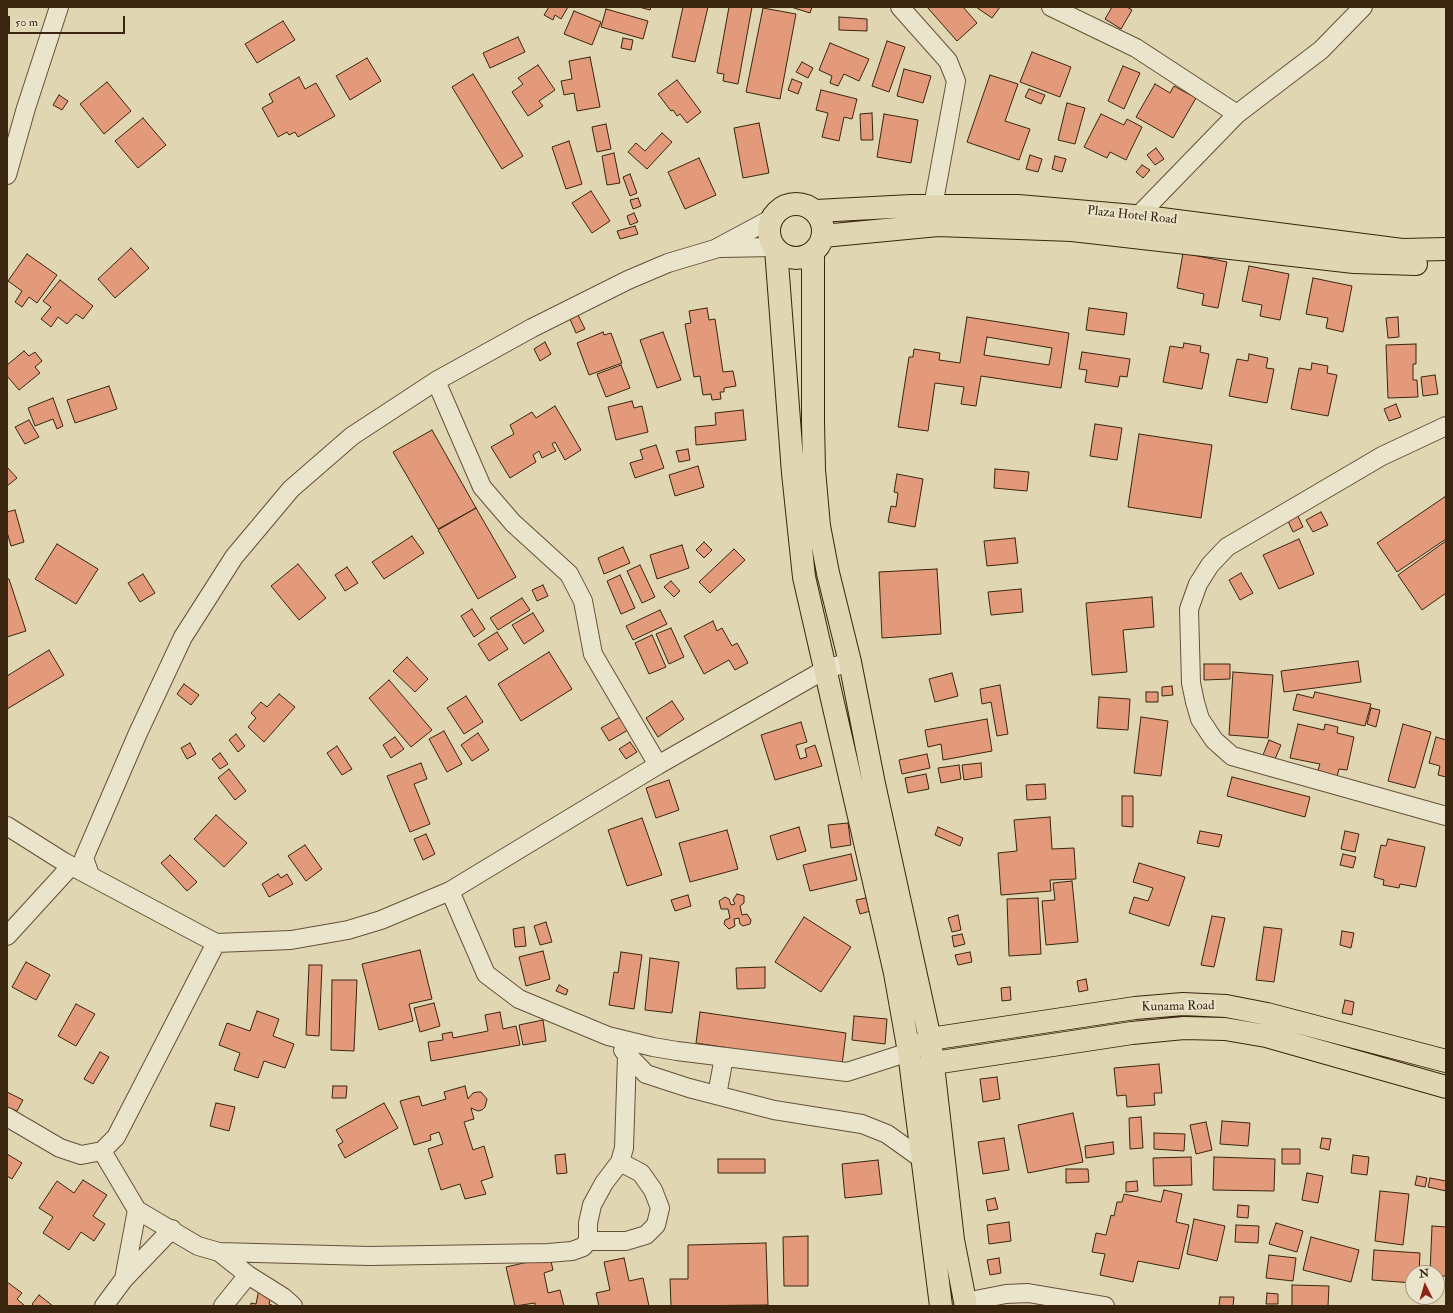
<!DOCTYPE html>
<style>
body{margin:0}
#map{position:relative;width:1453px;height:1313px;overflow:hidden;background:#e0d6b1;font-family:"IM FELL Double Pica",serif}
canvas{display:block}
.frame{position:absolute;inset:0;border:8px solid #3a250e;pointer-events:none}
.north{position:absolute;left:1405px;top:1265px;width:40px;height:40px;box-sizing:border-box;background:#ebe4cc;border:1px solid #a49880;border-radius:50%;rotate:355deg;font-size:11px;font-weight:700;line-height:16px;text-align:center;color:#3a250e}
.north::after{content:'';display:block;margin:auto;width:14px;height:18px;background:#8f2418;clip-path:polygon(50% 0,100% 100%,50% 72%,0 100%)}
.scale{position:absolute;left:8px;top:16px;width:117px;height:18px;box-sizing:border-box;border:2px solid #3a250e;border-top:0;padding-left:5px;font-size:12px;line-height:14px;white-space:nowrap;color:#3a250e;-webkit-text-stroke:3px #ebe4cc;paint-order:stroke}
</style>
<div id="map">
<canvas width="1453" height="1313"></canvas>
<div class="frame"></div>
<div class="north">N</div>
<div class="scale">50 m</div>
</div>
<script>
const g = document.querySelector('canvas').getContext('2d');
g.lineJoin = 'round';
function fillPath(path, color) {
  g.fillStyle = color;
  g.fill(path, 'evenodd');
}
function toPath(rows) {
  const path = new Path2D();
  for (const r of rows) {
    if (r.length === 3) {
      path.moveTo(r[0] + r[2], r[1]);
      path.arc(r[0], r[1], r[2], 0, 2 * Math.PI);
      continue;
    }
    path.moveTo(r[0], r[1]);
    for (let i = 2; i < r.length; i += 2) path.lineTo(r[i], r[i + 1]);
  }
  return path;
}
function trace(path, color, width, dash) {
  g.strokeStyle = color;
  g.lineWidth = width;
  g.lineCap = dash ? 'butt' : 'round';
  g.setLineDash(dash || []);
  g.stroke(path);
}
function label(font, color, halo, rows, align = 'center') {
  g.font = font + ' "IM FELL Double Pica",serif';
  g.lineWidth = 4;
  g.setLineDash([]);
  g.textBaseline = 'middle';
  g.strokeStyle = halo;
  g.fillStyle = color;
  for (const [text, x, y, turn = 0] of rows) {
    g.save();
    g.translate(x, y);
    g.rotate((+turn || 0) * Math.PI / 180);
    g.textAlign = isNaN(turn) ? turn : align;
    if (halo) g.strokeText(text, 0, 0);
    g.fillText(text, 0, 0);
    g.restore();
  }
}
const building = toPath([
 [549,7,568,7,561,19,555,15,553,20,544,15,549,7],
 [639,7,651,7,650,10,639,7],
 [683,7,708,7,695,62,672,57,683,7],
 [729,7,752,7,738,84,723,81,724,74,717,73,729,7],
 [791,7,812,7,810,13,791,7],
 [927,7,963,7,977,23,957,41,927,7],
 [976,7,1000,7,992,18,976,7],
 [1112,7,1127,7,1132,10,1121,29,1105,19,1112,7],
 [763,8,796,14,780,99,746,92,763,8],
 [606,9,648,21,643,39,601,27,606,9],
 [574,11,601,22,592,45,564,34,574,11],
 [839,17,867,19,867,31,839,30,839,17],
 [283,21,295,40,257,63,245,44,283,21],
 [518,37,525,52,490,68,483,53,518,37],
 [623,38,633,40,631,50,621,48,623,38],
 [887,41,905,47,889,92,872,86,887,41],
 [830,43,869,59,859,81,844,74,838,86,830,83,832,76,819,70,830,43],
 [1032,52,1071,67,1060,97,1020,82,1032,52],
 [590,57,600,107,577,111,574,93,564,95,561,81,572,79,569,61,590,57],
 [367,58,381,81,350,100,336,76,367,58],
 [802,62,813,68,808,78,796,72,802,62],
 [538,65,555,90,539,101,543,106,528,116,512,92,523,84,518,78,538,65],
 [1123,66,1140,73,1124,109,1108,101,1123,66],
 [904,69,931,76,923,103,897,96,904,69],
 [473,74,523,156,502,169,452,87,473,74],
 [990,75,1018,84,1005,121,1030,129,1019,160,967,142,990,75],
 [299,77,305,89,316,83,335,116,298,137,295,132,289,135,287,132,278,137,262,108,273,102,269,94,299,77],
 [792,79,802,83,798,94,788,90,792,79],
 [677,80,701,112,687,123,680,114,677,116,673,110,671,111,658,94,677,80],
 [107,82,131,111,104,134,80,104,107,82],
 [1155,84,1170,93,1174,86,1196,98,1173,138,1136,117,1155,84],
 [1029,89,1045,95,1041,104,1025,97,1029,89],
 [821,90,857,99,852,119,844,117,839,141,822,137,828,113,816,110,821,90],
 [59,95,68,101,62,110,53,105,59,95],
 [1067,103,1085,108,1075,144,1058,140,1067,103],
 [872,113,873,140,861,140,860,114,872,113],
 [884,114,918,120,911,163,877,157,884,114],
 [1101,114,1124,125,1127,119,1142,127,1126,160,1110,152,1107,158,1084,147,1101,114],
 [143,118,166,145,138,168,115,141,143,118],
 [759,123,769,173,743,178,734,128,759,123],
 [606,124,611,149,597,152,592,127,606,124],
 [662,133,672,142,647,169,628,152,636,143,645,151,662,133],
 [569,141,582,184,566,189,552,147,569,141],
 [1156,148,1164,159,1155,165,1147,155,1156,148],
 [614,153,620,183,607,185,602,156,614,153],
 [1030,155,1042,159,1038,172,1026,169,1030,155],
 [1055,156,1066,159,1062,172,1052,169,1055,156],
 [699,158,716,195,685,209,668,172,699,158],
 [1142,165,1150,170,1143,178,1136,172,1142,165],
 [630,174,637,193,630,196,623,177,630,174],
 [591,191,610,221,592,233,572,203,591,191],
 [638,198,641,206,633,209,630,200,638,198],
 [634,213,638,222,630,225,627,216,634,213],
 [635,226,638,234,620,239,617,231,635,226],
 [131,248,149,268,115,298,98,279,131,248],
 [1183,253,1227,262,1218,308,1202,305,1204,294,1177,288,1183,253],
 [27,254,57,275,37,303,29,297,22,307,15,302,22,291,8,281,27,254],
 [1249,266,1289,274,1280,320,1260,316,1262,305,1242,301,1249,266],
 [1313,278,1352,286,1343,332,1326,328,1328,318,1306,314,1313,278],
 [60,280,93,306,83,319,76,314,67,324,58,317,51,327,41,319,51,307,43,301,60,280],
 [707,308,709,320,715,319,723,372,733,371,736,386,724,388,724,392,720,392,721,399,712,400,711,394,703,395,700,376,694,377,685,324,691,323,689,311,707,308],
 [1089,308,1127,313,1124,335,1086,330,1089,308],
 [578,315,585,329,576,333,570,319,578,315],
 [967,317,1069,333,1061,388,981,376,976,406,961,404,964,387,935,383,928,431,898,427,909,357,913,357,914,349,940,353,939,360,960,363,967,317],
 [987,337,1052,348,1049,365,984,355,987,337],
 [1398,317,1399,337,1388,338,1386,318,1398,317],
 [603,332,604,335,611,333,622,363,589,375,577,343,603,332],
 [663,332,681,380,657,388,640,340,663,332],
 [545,342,551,354,540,361,534,349,545,342],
 [1184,343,1201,346,1200,352,1209,354,1202,389,1163,382,1170,346,1183,348,1184,343],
 [1416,344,1416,364,1413,364,1413,380,1417,380,1418,397,1388,398,1386,345,1416,344],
 [24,351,29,356,35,352,42,361,35,367,40,373,19,390,7,376,7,365,24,351],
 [1082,352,1130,359,1127,377,1120,376,1118,387,1085,382,1087,370,1079,369,1082,352],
 [1249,354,1268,358,1266,368,1274,369,1267,403,1229,396,1237,359,1248,361,1249,354],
 [1312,363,1328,366,1327,373,1337,375,1328,416,1291,409,1299,368,1311,370,1312,363],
 [621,365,630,388,606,397,597,374,621,365],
 [1435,375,1438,394,1423,396,1421,377,1435,375],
 [109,386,117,409,75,423,67,400,109,386],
 [53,398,63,426,57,429,53,419,35,426,28,408,53,398],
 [632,401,634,408,642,406,648,432,616,440,608,407,632,401],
 [1396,404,1401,417,1389,421,1384,409,1396,404],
 [555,406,581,450,565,460,555,442,552,444,556,451,542,458,539,451,533,455,536,462,510,478,491,447,514,434,510,425,532,412,536,418,555,406],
 [743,410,746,440,696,445,695,427,716,425,715,413,743,410],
 [29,420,39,437,25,444,15,427,29,420],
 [1095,424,1122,428,1117,460,1090,456,1095,424],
 [432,430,476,508,438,529,393,452,432,430],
 [1139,434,1212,445,1201,518,1128,507,1139,434],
 [656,445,664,468,635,478,630,463,643,459,640,450,656,445],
 [688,449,690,460,679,462,676,451,688,449],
 [698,466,704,487,675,496,669,475,698,466],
 [7,467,17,478,7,486,7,467],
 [995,469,1029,472,1027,491,994,488,995,469],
 [897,474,923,479,915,527,888,522,891,506,896,507,898,493,894,492,897,474],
 [1446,496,1446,539,1397,572,1377,543,1446,496],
 [476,508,516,577,478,599,438,530,476,508],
 [15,510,24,542,11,546,7,532,7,512,15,510],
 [1321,512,1328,525,1313,532,1306,520,1321,512],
 [1297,514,1303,527,1293,532,1287,519,1297,514],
 [412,536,424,553,384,579,372,562,412,536],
 [1015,538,1018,563,987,566,984,541,1015,538],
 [1299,539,1314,574,1279,589,1263,555,1299,539],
 [1446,541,1446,593,1422,610,1398,575,1446,541],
 [704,542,712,550,704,558,696,550,704,542],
 [57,544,98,569,76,604,35,579,57,544],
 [682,545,689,568,657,579,650,555,682,545],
 [623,547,630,563,604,574,598,558,623,547],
 [734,549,745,560,710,593,699,582,734,549],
 [298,564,326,598,299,620,271,586,298,564],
 [640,565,655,597,642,603,627,571,640,565],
 [347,567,358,583,345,591,335,575,347,567],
 [937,569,941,634,882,638,879,572,937,569],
 [1241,573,1253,593,1240,600,1229,580,1241,573],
 [143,574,155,593,140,602,128,583,143,574],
 [620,575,635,608,621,614,607,581,620,575],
 [7,579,9,579,26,631,7,637,7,579],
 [671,581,680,591,674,597,664,587,671,581],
 [543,585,548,596,537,601,532,590,543,585],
 [1021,589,1023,612,991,615,988,592,1021,589],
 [1152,597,1154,627,1123,630,1127,672,1092,675,1086,603,1152,597],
 [522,598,530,610,498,630,490,618,522,598],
 [472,609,485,629,474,637,461,616,472,609],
 [660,610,667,624,633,640,626,626,660,610],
 [533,613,544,631,524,644,512,625,533,613],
 [713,621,717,631,722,628,732,646,737,643,748,663,735,670,729,660,704,674,684,636,713,621],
 [671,628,684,657,669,664,656,634,671,628],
 [497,632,508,649,489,661,478,644,497,632],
 [652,635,666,667,649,674,635,643,652,635],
 [49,650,64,675,7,709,7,676,49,650],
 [549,652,572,689,521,721,498,684,549,652],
 [407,657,428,679,415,692,393,671,407,657],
 [1358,661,1361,682,1284,692,1281,671,1358,661],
 [1204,664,1230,664,1230,679,1204,680,1204,664],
 [1233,672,1273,675,1268,738,1229,735,1233,672],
 [952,673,958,696,935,702,929,679,952,673],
 [389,680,432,730,411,747,369,698,389,680],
 [184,684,199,695,191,705,177,694,184,684],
 [1000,685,1008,734,997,736,991,702,982,704,980,689,1000,685],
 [1172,686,1173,695,1162,696,1162,687,1172,686],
 [1146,692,1158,692,1158,702,1146,702,1146,692],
 [1315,692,1371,704,1365,726,1293,710,1297,694,1313,698,1315,692],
 [279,694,295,707,264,742,248,727,256,718,251,713,261,702,267,707,279,694],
 [466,696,483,722,464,734,447,708,466,696],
 [1099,697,1130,699,1128,730,1097,728,1099,697],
 [672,701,684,719,658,737,646,718,672,701],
 [1371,708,1380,710,1376,727,1367,724,1371,708],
 [620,717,628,730,609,741,601,728,620,717],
 [1141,717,1168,721,1161,776,1134,773,1141,717],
 [987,719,992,751,943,760,941,744,928,747,925,730,987,719],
 [801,722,807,742,796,745,800,759,807,757,805,749,815,745,822,766,775,780,761,735,801,722],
 [1298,724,1324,730,1325,724,1338,727,1337,733,1354,737,1347,770,1339,769,1337,777,1317,773,1320,764,1290,758,1298,724],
 [1403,724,1431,732,1415,788,1388,781,1403,724],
 [444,731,462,764,447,772,429,739,444,731],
 [478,733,489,750,472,761,461,745,478,733],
 [236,734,245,746,238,752,229,740,236,734],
 [395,737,404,749,391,758,383,745,395,737],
 [1436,737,1446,740,1446,777,1438,775,1440,766,1429,763,1436,737],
 [1269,740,1281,745,1275,759,1263,755,1269,740],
 [630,742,637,752,626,759,619,749,630,742],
 [190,743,196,754,187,759,181,748,190,743],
 [337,746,352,769,342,775,327,753,337,746],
 [220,753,228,764,220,769,212,759,220,753],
 [927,754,930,768,902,774,899,760,927,754],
 [421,763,427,779,414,784,430,824,410,832,387,776,421,763],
 [981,763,982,777,964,780,962,765,981,763],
 [959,765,961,779,941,783,938,768,959,765],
 [229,769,246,791,235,800,218,778,229,769],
 [926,774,929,789,908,793,905,778,926,774],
 [1232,777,1310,797,1305,817,1227,796,1232,777],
 [669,780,679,810,656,818,646,788,669,780],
 [1045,784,1046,799,1027,800,1026,785,1045,784],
 [1122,796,1133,796,1133,827,1122,826,1122,796],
 [216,815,247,843,224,867,194,839,216,815],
 [1050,817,1052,849,1074,848,1076,879,1050,880,1051,891,1001,895,998,853,1017,851,1014,820,1050,817],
 [642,818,662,875,627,886,608,830,642,818],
 [848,823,851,845,831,848,828,825,848,823],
 [799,827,806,851,777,860,770,836,799,827],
 [938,827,963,838,960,846,935,835,938,827],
 [727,830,738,869,690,882,679,843,727,830],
 [1200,831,1222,835,1219,847,1197,843,1200,831],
 [1345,831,1359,834,1355,852,1341,849,1345,831],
 [426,834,435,854,423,860,414,839,426,834],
 [1388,839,1425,847,1416,887,1400,884,1399,888,1383,885,1384,880,1374,877,1381,845,1386,846,1388,839],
 [305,845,322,869,306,881,288,856,305,845],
 [851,854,857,880,810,891,803,865,851,854],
 [1343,854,1356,857,1353,868,1340,865,1343,854],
 [170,855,197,882,187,891,161,863,170,855],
 [1139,863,1185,877,1169,926,1129,913,1134,897,1148,901,1153,888,1133,882,1139,863],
 [278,874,281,878,287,874,293,884,269,897,262,884,278,874],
 [1072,881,1078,942,1046,945,1042,901,1055,900,1053,883,1072,881],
 [737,894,744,896,744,903,740,906,742,915,747,914,751,920,750,924,743,926,740,924,739,918,734,919,735,926,729,929,724,924,725,920,730,918,728,909,721,909,719,901,725,897,729,899,731,905,735,904,733,900,737,894],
 [688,895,691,906,675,911,671,900,688,895],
 [871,897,874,910,860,914,856,900,871,897],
 [1038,898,1041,954,1009,956,1007,899,1038,898],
 [958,915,961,930,952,932,948,918,958,915],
 [1212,916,1225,918,1214,967,1201,965,1212,916],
 [804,917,851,947,821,992,775,962,804,917],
 [546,922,552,942,540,945,534,926,546,922],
 [524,927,526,946,515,947,513,929,524,927],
 [1264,927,1282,929,1274,982,1256,980,1264,927],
 [1342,931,1354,933,1351,948,1340,945,1342,931],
 [962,934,965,944,954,947,952,936,962,934],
 [420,950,432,999,409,1004,413,1021,379,1030,362,964,420,950],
 [543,951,550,979,526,986,519,957,543,951],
 [621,952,642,955,634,1009,609,1005,614,972,618,973,621,952],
 [970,952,972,962,958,965,955,955,970,952],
 [650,958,679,962,672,1013,645,1010,650,958],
 [26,962,50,975,36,1000,12,987,26,962],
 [309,965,322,965,319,1036,306,1035,309,965],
 [765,967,765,988,737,989,736,968,765,967],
 [1086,979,1088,990,1079,992,1077,981,1086,979],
 [332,980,357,980,354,1051,331,1050,332,980],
 [559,985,568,990,566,995,556,991,559,985],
 [1010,987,1011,1000,1002,1001,1001,988,1010,987],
 [1345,1000,1354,1002,1352,1015,1342,1013,1345,1000],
 [434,1003,440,1026,420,1032,414,1008,434,1003],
 [76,1004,95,1014,76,1046,58,1036,76,1004],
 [257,1011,279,1019,273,1036,294,1044,285,1068,264,1061,258,1078,234,1070,240,1053,219,1045,227,1023,250,1031,257,1011],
 [500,1012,503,1029,516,1026,520,1045,431,1061,428,1042,443,1040,442,1034,452,1032,453,1038,488,1031,485,1015,500,1012],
 [700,1012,846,1033,842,1065,696,1043,700,1012],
 [854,1016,887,1019,885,1044,852,1040,854,1016],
 [543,1020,546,1041,523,1045,519,1025,543,1020],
 [100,1052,109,1057,93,1084,84,1079,100,1052],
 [1159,1064,1162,1093,1154,1093,1155,1105,1127,1107,1126,1095,1117,1096,1114,1068,1159,1064],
 [997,1077,1000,1099,983,1102,980,1079,997,1077],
 [333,1086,347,1086,346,1098,332,1098,333,1086],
 [465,1086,468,1099,473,1093,477,1092,481,1092,487,1099,485,1107,482,1110,478,1111,471,1108,474,1119,464,1122,473,1150,484,1146,493,1177,481,1181,486,1194,465,1199,460,1184,441,1190,428,1149,443,1144,439,1132,430,1135,431,1140,414,1145,400,1101,419,1096,422,1106,446,1099,444,1092,465,1086],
 [7,1092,23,1100,17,1111,7,1107,7,1092],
 [216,1103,235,1107,229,1131,210,1126,216,1103],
 [384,1103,398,1128,345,1158,338,1145,343,1142,336,1130,384,1103],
 [1073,1113,1083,1162,1028,1173,1018,1125,1073,1113],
 [1141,1117,1143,1148,1130,1149,1129,1118,1141,1117],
 [1222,1121,1250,1123,1248,1146,1220,1144,1222,1121],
 [1206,1122,1212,1150,1196,1154,1190,1125,1206,1122],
 [1154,1133,1185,1134,1184,1151,1154,1149,1154,1133],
 [1004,1138,1009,1170,983,1174,978,1142,1004,1138],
 [1322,1138,1331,1139,1329,1150,1320,1148,1322,1138],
 [1113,1142,1114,1154,1086,1158,1085,1146,1113,1142],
 [1282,1149,1300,1149,1300,1164,1282,1164,1282,1149],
 [7,1154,22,1163,12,1179,7,1176,7,1154],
 [565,1154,567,1173,557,1174,555,1155,565,1154],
 [1353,1155,1369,1157,1367,1175,1351,1173,1353,1155],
 [1191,1157,1192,1185,1154,1186,1153,1158,1191,1157],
 [1214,1157,1275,1159,1274,1191,1213,1190,1214,1157],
 [718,1159,765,1159,765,1173,718,1173,718,1159],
 [878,1160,882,1194,845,1198,842,1164,878,1160],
 [1066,1169,1088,1169,1089,1182,1066,1183,1066,1169],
 [1307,1173,1323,1176,1318,1203,1302,1200,1307,1173],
 [1417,1176,1427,1178,1425,1187,1415,1185,1417,1176],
 [1430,1178,1446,1181,1446,1191,1428,1187,1430,1178],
 [83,1180,107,1195,93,1216,105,1224,94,1241,81,1232,69,1250,43,1233,53,1217,39,1208,57,1181,74,1193,83,1180],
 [1137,1181,1138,1191,1126,1192,1126,1182,1137,1181],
 [1164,1190,1182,1194,1176,1222,1189,1225,1179,1269,1138,1261,1133,1282,1100,1275,1105,1254,1092,1252,1096,1233,1106,1235,1111,1215,1114,1216,1117,1202,1122,1202,1124,1194,1161,1202,1164,1190],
 [1380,1191,1409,1194,1403,1245,1375,1241,1380,1191],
 [995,1198,998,1209,988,1211,986,1200,995,1198],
 [1238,1205,1249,1206,1248,1218,1237,1217,1238,1205],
 [1194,1219,1225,1226,1217,1261,1187,1254,1194,1219],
 [1009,1222,1011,1241,989,1244,987,1225,1009,1222],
 [1276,1223,1303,1231,1297,1252,1269,1244,1276,1223],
 [1236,1225,1259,1226,1258,1243,1235,1242,1236,1225],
 [1432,1226,1446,1227,1446,1276,1437,1276,1437,1273,1430,1273,1432,1226],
 [808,1236,808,1286,784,1286,783,1237,808,1236],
 [1311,1237,1359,1250,1351,1282,1303,1270,1311,1237],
 [766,1243,768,1305,671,1306,670,1279,688,1279,688,1245,766,1243],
 [1374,1250,1420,1253,1419,1273,1413,1273,1413,1283,1372,1280,1374,1250],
 [1269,1255,1296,1258,1293,1281,1266,1278,1269,1255],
 [550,1257,553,1270,544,1273,548,1293,560,1290,564,1306,535,1306,535,1303,515,1306,506,1267,550,1257],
 [624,1258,629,1281,643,1278,649,1306,599,1306,596,1293,610,1290,604,1262,624,1258],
 [999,1258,1001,1273,990,1275,987,1260,999,1258],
 [7,1282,22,1293,17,1299,25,1306,7,1306,7,1282],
 [1292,1285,1329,1286,1328,1306,1292,1306,1292,1285],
 [259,1289,272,1292,269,1304,274,1306,251,1306,251,1303,256,1304,259,1289],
 [1267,1293,1278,1294,1278,1304,1266,1304,1267,1293],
 [39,1295,53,1306,34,1306,32,1304,39,1295],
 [1220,1297,1234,1297,1233,1306,1219,1306,1220,1297]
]);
const minor = toPath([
 [900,7,948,61,956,81,933,206],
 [1051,7,1136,48,1237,114],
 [7,175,26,108,59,7],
 [1138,216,1237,114,1321,50,1363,7],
 [720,248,774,247],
 [436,381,482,487,513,523,569,574,583,601,593,654,658,765],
 [1446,426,1382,456,1227,547,1210,565,1198,584,1189,609,1191,683,1195,702,1200,719,1214,740,1232,756,1446,816],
 [7,826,64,862,216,943,291,940,348,930,381,920,450,891,658,765,826,669,850,662],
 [90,875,84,858,138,733,183,637,234,557,291,489,352,436,436,381,532,328,628,280,668,263,715,249,771,219],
 [450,891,486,974,519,999,608,1036,653,1047,677,1051,847,1072,909,1052],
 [7,936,71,866],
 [623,1050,646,1074,689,1088,774,1110,862,1124,887,1134,922,1159],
 [717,1095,724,1057],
 [7,1117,60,1148,81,1155,102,1151,116,1137,216,943],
 [102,1151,137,1210,124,1279,104,1306],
 [137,1210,198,1246,219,1252,369,1256,548,1253,572,1251,583,1247,588,1241,588,1223,592,1205,604,1183,620,1162,624,1148,627,1055],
 [588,1241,626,1241,646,1235,656,1225,660,1208,653,1190,641,1173,620,1162],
 [219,1252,248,1275,283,1297,293,1306],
 [124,1279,172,1229],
 [965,1302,1006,1294,1028,1293,1105,1306],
 [223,1306,248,1275]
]);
const major = toPath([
 [796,231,27],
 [816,211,911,206,1018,206,1146,217,1402,250,1446,249],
 [823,236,938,225,1072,230,1354,262,1416,264],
 [776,249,793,473,804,577,895,973,909,1052,941,1306],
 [813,252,813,421,814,470,819,526,828,573,850,662,874,784,930,1039,953,1240,966,1306],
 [919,1046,930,1039,1135,1008,1183,1004,1226,1006,1267,1014,1446,1061],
 [922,1070,934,1063,1132,1033,1184,1028,1225,1029,1266,1036,1446,1087]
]);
const streetNames = [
 ["Plaza Hotel Road",1132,216,6],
 ["Kunama Road",1178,1007,-1]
];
fillPath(building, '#e29a7b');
trace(building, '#3a250e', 1);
trace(minor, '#645137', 20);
trace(major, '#3a250e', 24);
trace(minor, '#ebe4cc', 18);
trace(major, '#e0d6b1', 22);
label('13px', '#3a250e', '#ebe4cc', streetNames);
</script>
